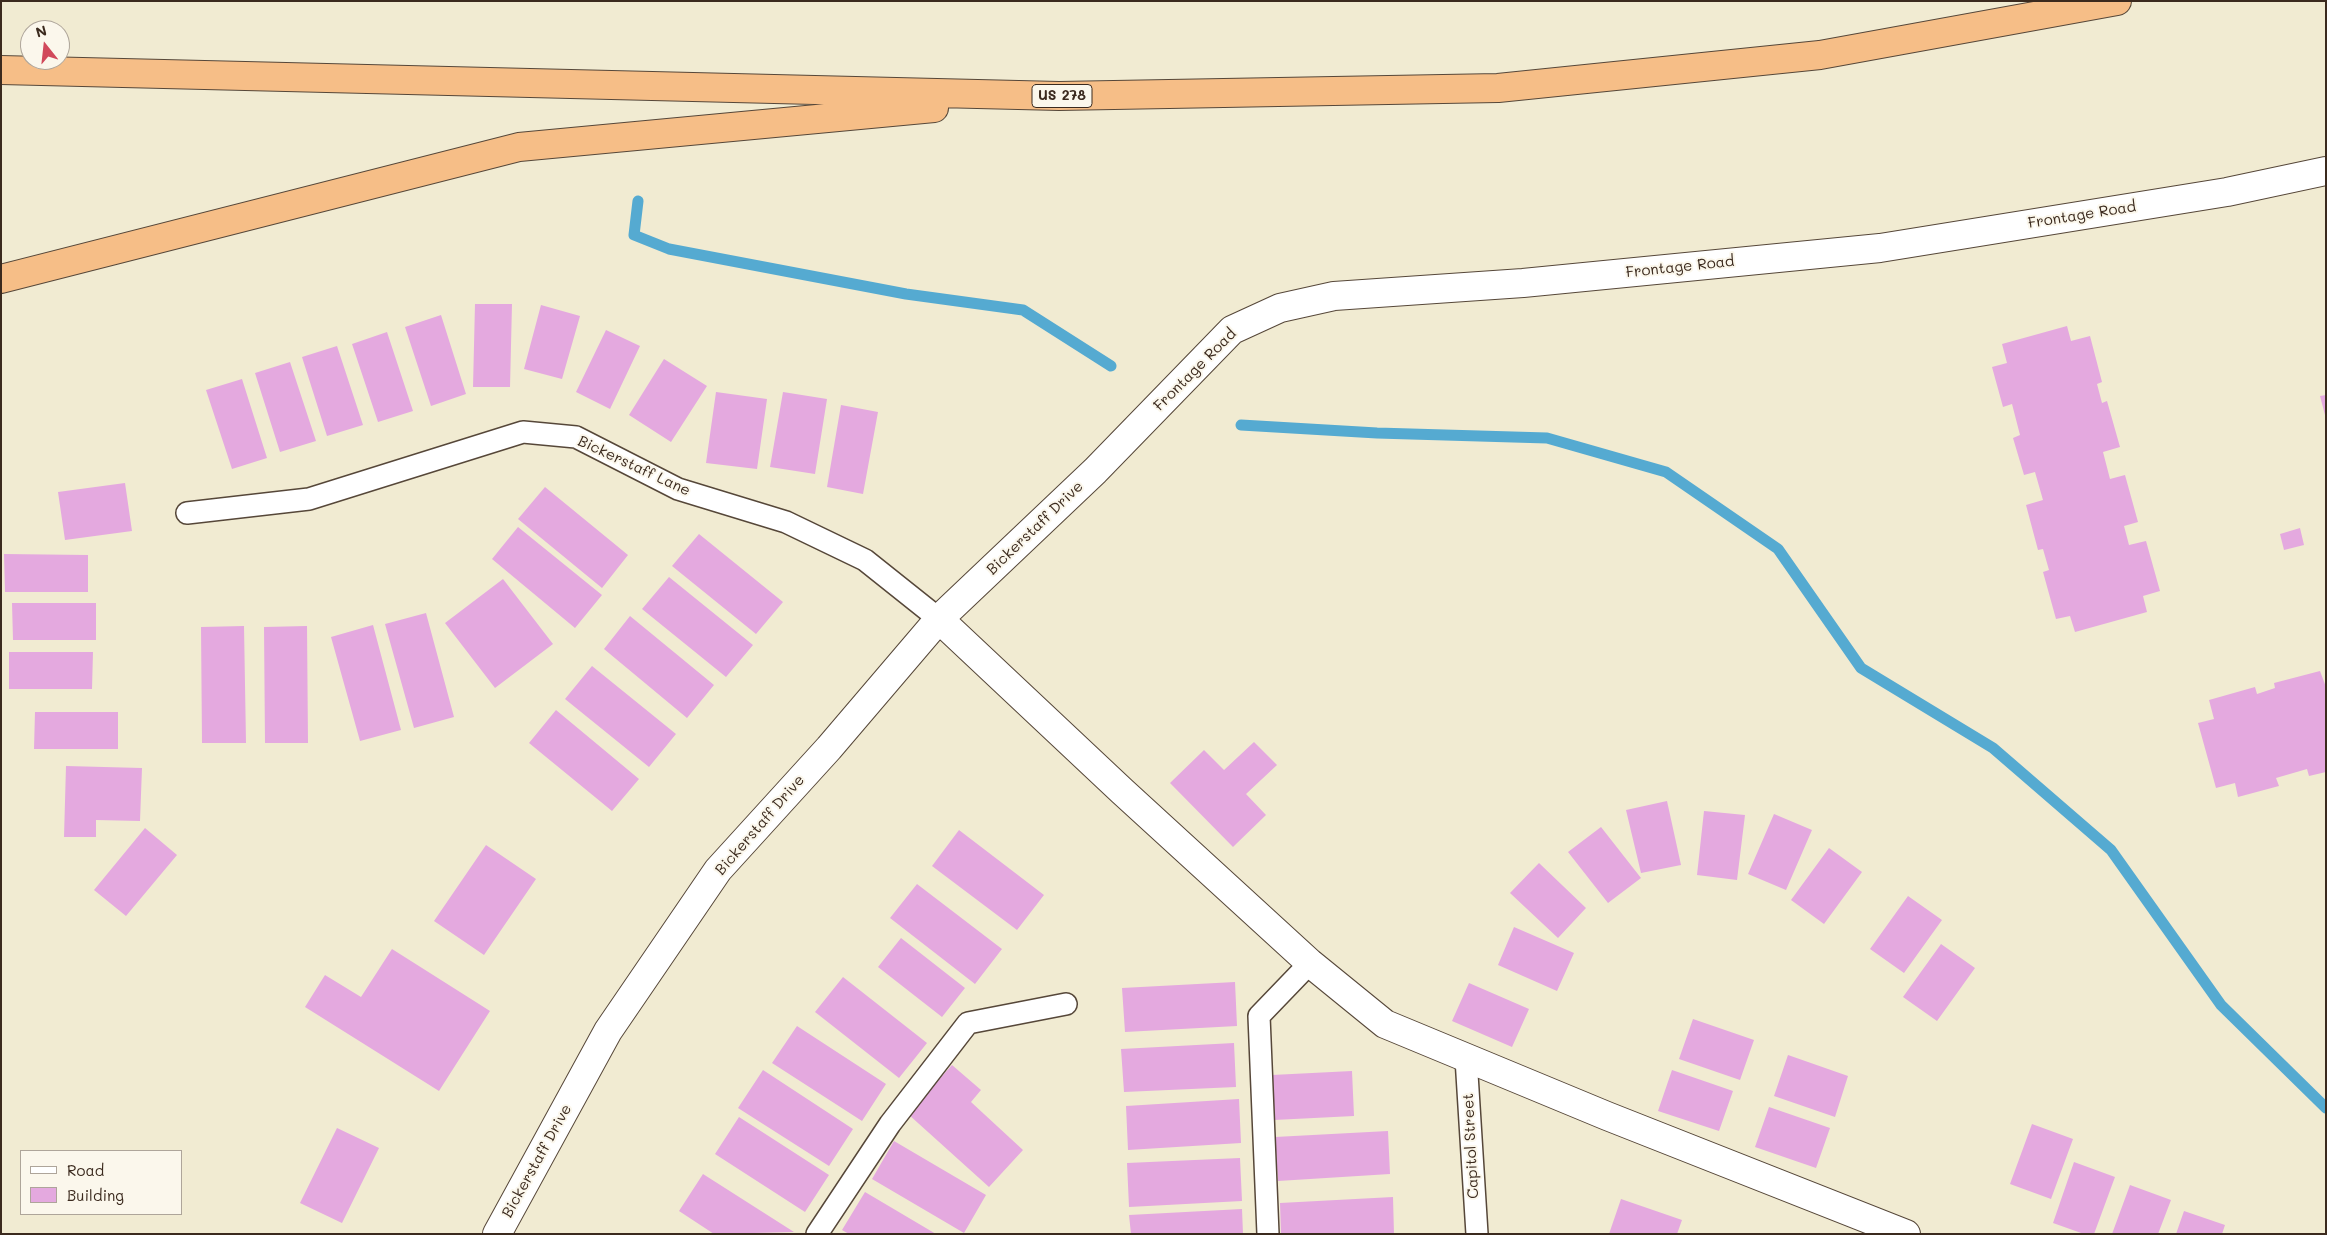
<!DOCTYPE html>
<style>
body{margin:0}
#map{position:relative;width:2327px;height:1235px;overflow:hidden;background:#f1ebd2;font-family:Mali,sans-serif}
canvas{display:block}
.frame{position:absolute;inset:0;border:2px solid #3b2a1e;pointer-events:none}
.legend{position:absolute;left:20px;top:1150px;width:162px;height:65px;box-sizing:border-box;background:#fbf7ec;border:1px solid #aea59a;margin:0;padding:6px 9px;list-style:none;font-size:15px;color:#3b2a1e}
.legend li{display:flex;align-items:center;gap:10px;height:25px}
.legend b{width:25px;border:1px solid #aea59a}
.north{position:absolute;left:20px;top:20px;width:50px;height:50px;box-sizing:border-box;background:#fbf7ec;border:1px solid #aea59a;border-radius:50%;rotate:344deg;font-size:14px;font-weight:700;line-height:20px;text-align:center;color:#3b2a1e}
.north::after{content:'';display:block;margin:auto;width:18px;height:22px;background:#d1495b;clip-path:polygon(50% 0,100% 100%,50% 72%,0 100%)}
</style>
<div id="map">
<canvas width="2327" height="1235"></canvas>
<div class="frame"></div>
<ul class="legend">
<li><b style="height:6px;background:#fff"></b>Road</li>
<li><b style="height:14px;background:#e4a9df"></b>Building</li>
</ul>
<div class="north">N</div>
</div>
<script>
const g = document.querySelector('canvas').getContext('2d');
g.lineJoin = 'round';
function toPath(rows) {
  const path = new Path2D();
  for (const r of rows) {
    path.moveTo(r[0], r[1]);
    for (let i = 2; i < r.length; i += 2) path.lineTo(r[i], r[i + 1]);
  }
  return path;
}
function trace(path, color, width, dash) {
  g.strokeStyle = color;
  g.lineWidth = width;
  g.lineCap = dash ? 'butt' : 'round';
  g.setLineDash(dash || []);
  g.stroke(path);
}
function fillPath(path, color) {
  g.fillStyle = color;
  g.fill(path, 'evenodd');
}
function label(font, color, halo, rows, align = 'center') {
  g.font = font + ' Mali,sans-serif';
  g.lineWidth = 4;
  g.setLineDash([]);
  g.textBaseline = 'middle';
  g.strokeStyle = halo;
  g.fillStyle = color;
  for (const [text, x, y, turn = 0] of rows) {
    g.save();
    g.translate(x, y);
    g.rotate((+turn || 0) * Math.PI / 180);
    g.textAlign = isNaN(turn) ? turn : align;
    if (halo) g.strokeText(text, 0, 0);
    g.fillText(text, 0, 0);
    g.restore();
  }
}
const stream = toPath([
 [638,201,634,235,669,249,906,294,1023,310,1111,366],
 [1241,425,1377,433,1547,438,1666,472,1778,549,1861,668,1993,748,2111,850,2221,1005,2326,1108]
]);
const building = toPath([
 [475,304,512,304,510,387,473,387],
 [541,305,580,316,562,379,524,369],
 [441,315,466,394,431,406,405,327],
 [2067,326,2071,341,2090,336,2102,382,2097,384,2102,403,2107,401,2120,447,2103,452,2110,479,2125,475,2138,522,2124,526,2129,545,2146,541,2160,591,2143,596,2147,612,2075,632,2070,616,2056,619,2043,572,2049,570,2043,549,2038,550,2026,505,2043,500,2035,472,2024,475,2013,438,2020,435,2012,404,2003,407,1992,367,2007,363,2002,344],
 [606,330,640,346,610,409,576,392],
 [387,332,413,411,378,422,352,344],
 [337,346,363,425,327,436,302,357],
 [664,359,707,386,671,442,629,415],
 [290,362,316,441,280,452,255,373],
 [242,379,267,458,232,469,206,390],
 [716,392,767,399,757,469,706,463],
 [783,392,827,399,815,474,770,467],
 [2326,395,2326,415,2325,415,2320,396],
 [841,405,878,412,863,494,827,487],
 [125,483,132,531,65,540,58,492],
 [545,487,628,555,602,588,518,519],
 [518,527,602,595,575,628,492,559],
 [2300,528,2304,545,2284,550,2280,534],
 [699,534,783,602,756,634,672,566],
 [4,554,88,555,88,592,5,592],
 [669,577,753,645,726,677,642,609],
 [503,579,553,644,495,688,445,623],
 [12,603,96,603,96,640,13,640],
 [426,613,454,717,414,728,385,624],
 [630,616,714,685,687,718,604,649],
 [373,625,401,730,360,741,331,637],
 [244,626,246,743,202,743,201,627],
 [307,626,308,743,265,743,264,627],
 [9,652,93,652,92,689,9,689],
 [592,666,676,734,649,767,565,699],
 [2320,671,2326,687,2326,772,2309,776,2307,769,2276,778,2279,786,2238,797,2235,783,2216,788,2198,723,2214,719,2209,700,2255,687,2257,694,2275,688,2274,683],
 [556,710,639,779,612,811,529,743],
 [35,712,118,712,118,749,34,749],
 [1254,742,1277,765,1246,794,1266,815,1233,847,1170,783,1204,750,1224,770],
 [66,766,142,768,140,821,96,820,96,837,64,837],
 [1667,801,1681,865,1641,873,1626,810],
 [1704,811,1745,815,1737,880,1697,875],
 [1774,814,1812,830,1786,890,1748,874],
 [1601,827,1641,878,1608,903,1568,852],
 [145,828,177,855,126,916,94,890],
 [959,830,1044,895,1017,930,932,866],
 [486,845,536,879,484,955,434,921],
 [1829,848,1862,872,1824,924,1791,900],
 [1539,863,1586,908,1558,938,1510,893],
 [917,884,1002,949,975,984,890,918],
 [1908,896,1942,920,1904,973,1870,949],
 [1514,927,1574,953,1557,991,1498,965],
 [901,938,965,988,942,1017,878,967],
 [1941,944,1975,968,1937,1021,1903,997],
 [392,949,490,1011,439,1091,305,1007,325,975,361,997],
 [843,977,927,1043,899,1078,815,1012],
 [1235,982,1237,1026,1125,1032,1122,988],
 [1469,983,1529,1009,1512,1047,1452,1021],
 [1693,1019,1754,1040,1740,1080,1679,1059],
 [797,1026,886,1084,862,1121,772,1063],
 [1234,1043,1236,1087,1124,1092,1121,1049],
 [1788,1055,1848,1076,1835,1117,1774,1096],
 [952,1065,981,1090,971,1102,1023,1150,989,1187,908,1114],
 [763,1070,853,1129,829,1166,738,1108],
 [1672,1070,1733,1091,1719,1131,1658,1111],
 [1352,1071,1354,1116,1274,1120,1272,1075],
 [1239,1099,1241,1143,1128,1150,1126,1106],
 [1769,1107,1830,1128,1816,1168,1755,1147],
 [739,1117,829,1175,805,1212,715,1154],
 [2032,1124,2073,1139,2051,1199,2010,1184],
 [337,1128,379,1148,342,1223,300,1203],
 [1388,1131,1390,1174,1278,1181,1275,1137],
 [894,1141,986,1195,964,1233,872,1179],
 [1240,1158,1242,1201,1129,1207,1127,1163],
 [2074,1162,2115,1177,2094,1234,2084,1234,2053,1223],
 [703,1174,794,1232,714,1234,679,1211],
 [2130,1185,2171,1200,2158,1234,2112,1234],
 [865,1192,936,1234,849,1234,842,1230],
 [1393,1197,1394,1234,1281,1234,1280,1203],
 [1621,1199,1682,1220,1677,1234,1609,1234],
 [1242,1209,1243,1234,1131,1234,1129,1215],
 [2184,1211,2225,1225,2222,1234,2176,1234]
]);
const service = toPath([
 [187,513,309,499,523,432,576,437,678,489,786,522,865,560,939,619],
 [1466,1058,1477,1234],
 [817,1234,890,1124,968,1023,1066,1004],
 [1268,1234,1259,1016,1310,963]
]);
const minor = toPath([
 [939,619,1122,791,1310,963,1385,1024,1607,1116,1906,1234],
 [497,1234,608,1031,718,870,829,748,939,619,1095,471,1232,330,1280,308,1334,296,1523,283,1880,248,2227,192,2326,171]
]);
const motorway = toPath([
 [1,70,1059,96,1498,88,1820,55,2117,1],
 [1,279,519,147,934,108]
]);
const shields = [
 [1062,96,60]
];
const shieldNames = [
 ["US 278",1062,96]
];
const streetNames = [
 ["Frontage Road",2082,215,-9],
 ["Frontage Road",1680,267,-6],
 ["Frontage Road",1195,370,-45],
 ["Bickerstaff Lane",634,466,25],
 ["Bickerstaff Drive",1035,528,-44],
 ["Bickerstaff Drive",760,825,-49],
 ["Capitol Street",1471,1146,-93],
 ["Bickerstaff Drive",537,1161,-61]
];
trace(stream, '#55aad1', 11);
fillPath(building, '#e4a9df');
trace(service, '#564739', 24);
trace(minor, '#564739', 30);
trace(motorway, '#564739', 30);
trace(service, '#fff', 21);
trace(minor, '#fff', 28);
trace(motorway, '#f6be87', 28);
for (const [x, y, w] of shields) {
  const box = new Path2D();
  box.roundRect(x - w / 2, y - 11.5, w, 23, 4);
  g.fillStyle = '#fbf7ec';
  g.fill(box);
  trace(box, '#3b2a1e', 1);
}
label('bold 14px', '#3b2a1e', null, shieldNames);
label('15px', '#3b2a1e', '#fbf7ec', streetNames);
</script>
